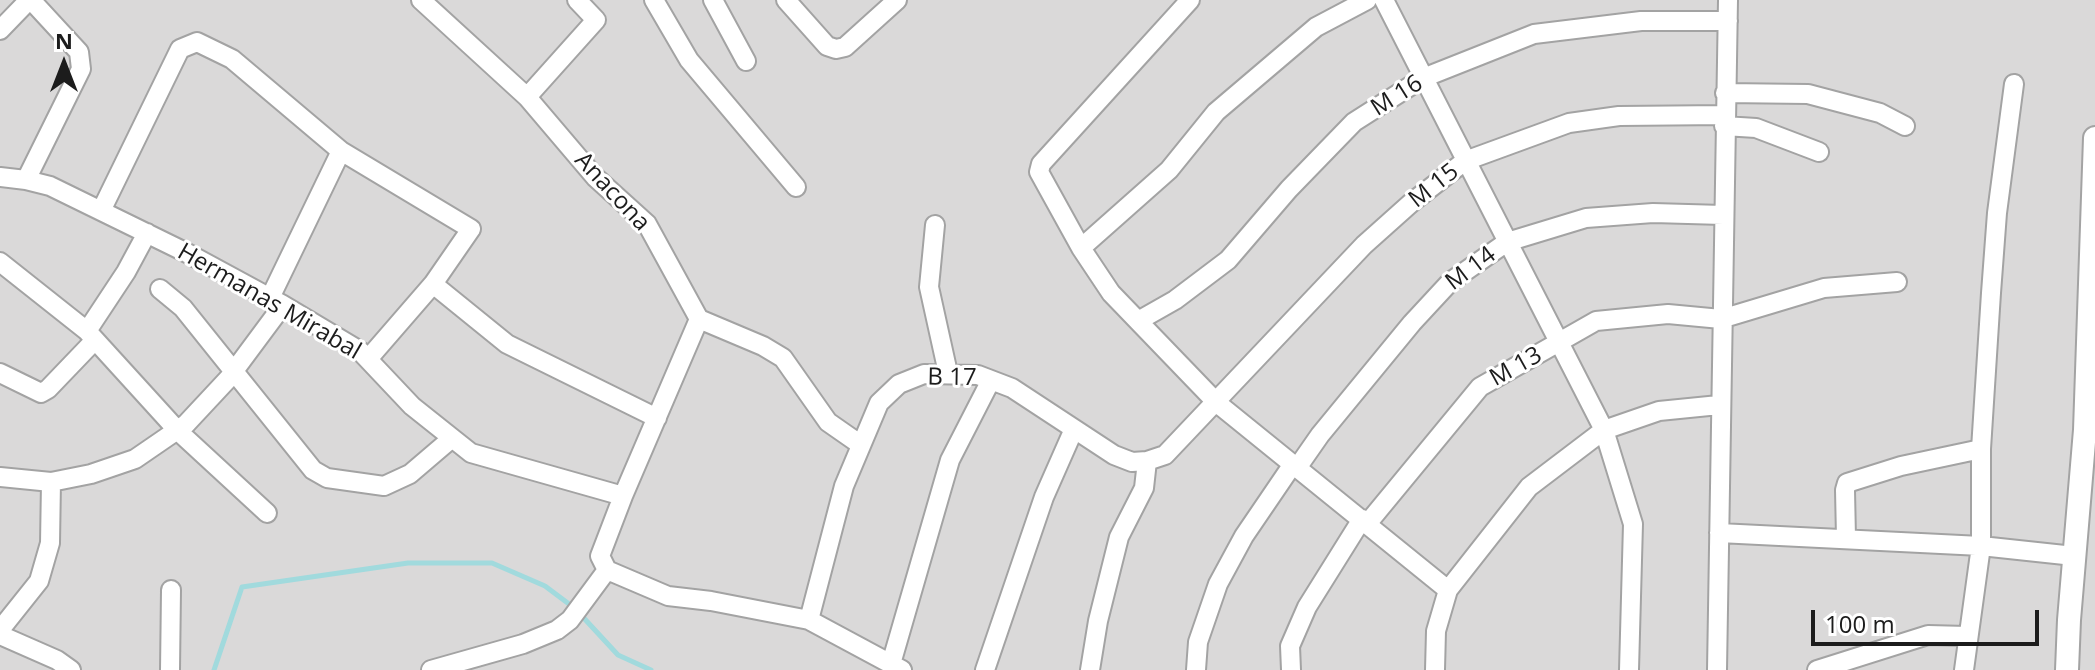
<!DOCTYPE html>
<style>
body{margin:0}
#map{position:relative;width:2095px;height:670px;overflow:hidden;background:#eee8e2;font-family:"Open Sans",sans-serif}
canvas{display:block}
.north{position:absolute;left:24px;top:24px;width:80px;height:80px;-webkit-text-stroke:6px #fff;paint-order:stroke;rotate:0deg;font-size:22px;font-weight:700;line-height:32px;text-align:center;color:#1c1c1c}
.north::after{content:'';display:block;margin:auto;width:28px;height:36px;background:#1c1c1c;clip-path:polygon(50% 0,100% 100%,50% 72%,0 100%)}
.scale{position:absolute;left:1811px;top:610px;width:228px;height:36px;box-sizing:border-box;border:4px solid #1c1c1c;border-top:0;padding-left:10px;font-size:24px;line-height:28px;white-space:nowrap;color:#1c1c1c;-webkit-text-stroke:6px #fff;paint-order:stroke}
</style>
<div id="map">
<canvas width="2095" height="670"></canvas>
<div class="north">N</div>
<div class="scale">100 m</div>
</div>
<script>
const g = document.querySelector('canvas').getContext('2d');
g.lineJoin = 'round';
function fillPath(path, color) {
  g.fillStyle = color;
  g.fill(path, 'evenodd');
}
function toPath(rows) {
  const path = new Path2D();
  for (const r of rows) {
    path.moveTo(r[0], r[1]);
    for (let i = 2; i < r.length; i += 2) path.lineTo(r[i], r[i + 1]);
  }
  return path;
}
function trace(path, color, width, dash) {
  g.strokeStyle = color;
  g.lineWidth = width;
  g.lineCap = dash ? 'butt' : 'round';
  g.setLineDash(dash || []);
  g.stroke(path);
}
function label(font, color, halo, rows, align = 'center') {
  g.font = font + ' "Open Sans",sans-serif';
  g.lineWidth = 6;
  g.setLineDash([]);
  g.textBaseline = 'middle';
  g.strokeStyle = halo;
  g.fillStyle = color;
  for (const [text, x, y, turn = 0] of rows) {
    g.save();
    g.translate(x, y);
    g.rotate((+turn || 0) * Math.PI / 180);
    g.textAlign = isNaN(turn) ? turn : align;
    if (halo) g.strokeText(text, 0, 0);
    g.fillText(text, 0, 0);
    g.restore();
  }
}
const residential = toPath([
 [0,0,2095,0,2095,670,0,670]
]);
const stream = toPath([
 [581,615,618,655,651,670],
 [214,670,242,587,408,563,492,563,545,586,573,607]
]);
const minor = toPath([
 [421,0,527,97,595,177,647,224,699,319,763,346,783,358,828,422,861,445],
 [654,0,689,60,796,187],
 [713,0,746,61],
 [786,0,827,46,836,49,845,47,897,0],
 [1190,0,1041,164,1039,172,1081,248,1111,293,1217,403,1448,590],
 [1384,0,1604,430,1633,524,1629,670],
 [0,30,29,0],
 [1725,93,1808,94,1880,113,1905,126],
 [527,97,596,20,577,0],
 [1724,126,1756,128,1819,152],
 [0,177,26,180,50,186,187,253,283,305,360,351,412,406,471,453,623,496,600,556,607,570],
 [26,180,81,69,79,52,31,0],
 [101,211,180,49,197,42,232,59,341,151,471,229,433,284,368,359],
 [935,225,929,287,948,373],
 [1081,248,1169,170,1216,112,1316,27,1367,0],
 [0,262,87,331,178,431,267,513],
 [433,284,507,344,657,418],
 [160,289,183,308,313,470,327,478,384,486,410,474,451,439],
 [269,300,341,151],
 [1138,321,1175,300,1228,260,1289,189,1354,122,1423,78,1534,34,1641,21,1728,21],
 [87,331,126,272,147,233],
 [0,373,41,393,48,389,95,340],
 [1297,468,1320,435,1412,323,1450,282,1507,242,1586,218,1653,213,1723,215],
 [0,477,51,482,91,474,135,459,186,424,228,379,283,305],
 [623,496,699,319],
 [1367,524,1480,387,1596,321,1668,314,1721,319,1824,288,1897,282],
 [1719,533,1981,546,2074,556],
 [1846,538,1845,490,1847,483,1901,466,1981,449],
 [607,570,668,596,711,601,809,620,902,670],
 [809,620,844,486,879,403,899,384,924,374,978,375,1012,388,1114,455,1132,462,1147,461,1165,455,1364,245,1411,203,1465,161,1569,123,1619,116,1725,115],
 [0,630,39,581,50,543,51,482],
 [0,635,57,660,71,670],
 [891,664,950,460,991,380],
 [170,670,171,590],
 [431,670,523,644,557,630,570,620,607,570],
 [985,670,1044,497,1074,429],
 [1090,670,1098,621,1119,537,1144,488,1147,461],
 [1196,670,1198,642,1218,584,1244,536,1293,464],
 [1291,670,1290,646,1307,607,1362,519],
 [1435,670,1436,631,1448,590,1529,487,1604,430,1659,411,1719,405],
 [1717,670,1728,0],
 [1817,670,1928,635,1967,636],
 [1964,670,1981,546,1981,449,1991,293,1997,213,2014,84]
]);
const tertiary = toPath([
 [2067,670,2069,620,2085,430,2095,138]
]);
const streetNames = [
 ["M 16",1397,96,-32],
 ["M 15",1434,186,-38],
 ["Anacona",612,192,47],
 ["M 14",1471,269,-37],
 ["Hermanas Mirabal",269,302,30],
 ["M 13",1516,367,-29],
 ["B 17",952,378,1]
];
fillPath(residential, '#dad9d9');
trace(stream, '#a1dadd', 5);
trace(minor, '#a3a3a3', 22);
trace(tertiary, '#a3a3a3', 26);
trace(minor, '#fff', 18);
trace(tertiary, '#fff', 22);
label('24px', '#1c1c1c', '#fff', streetNames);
</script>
